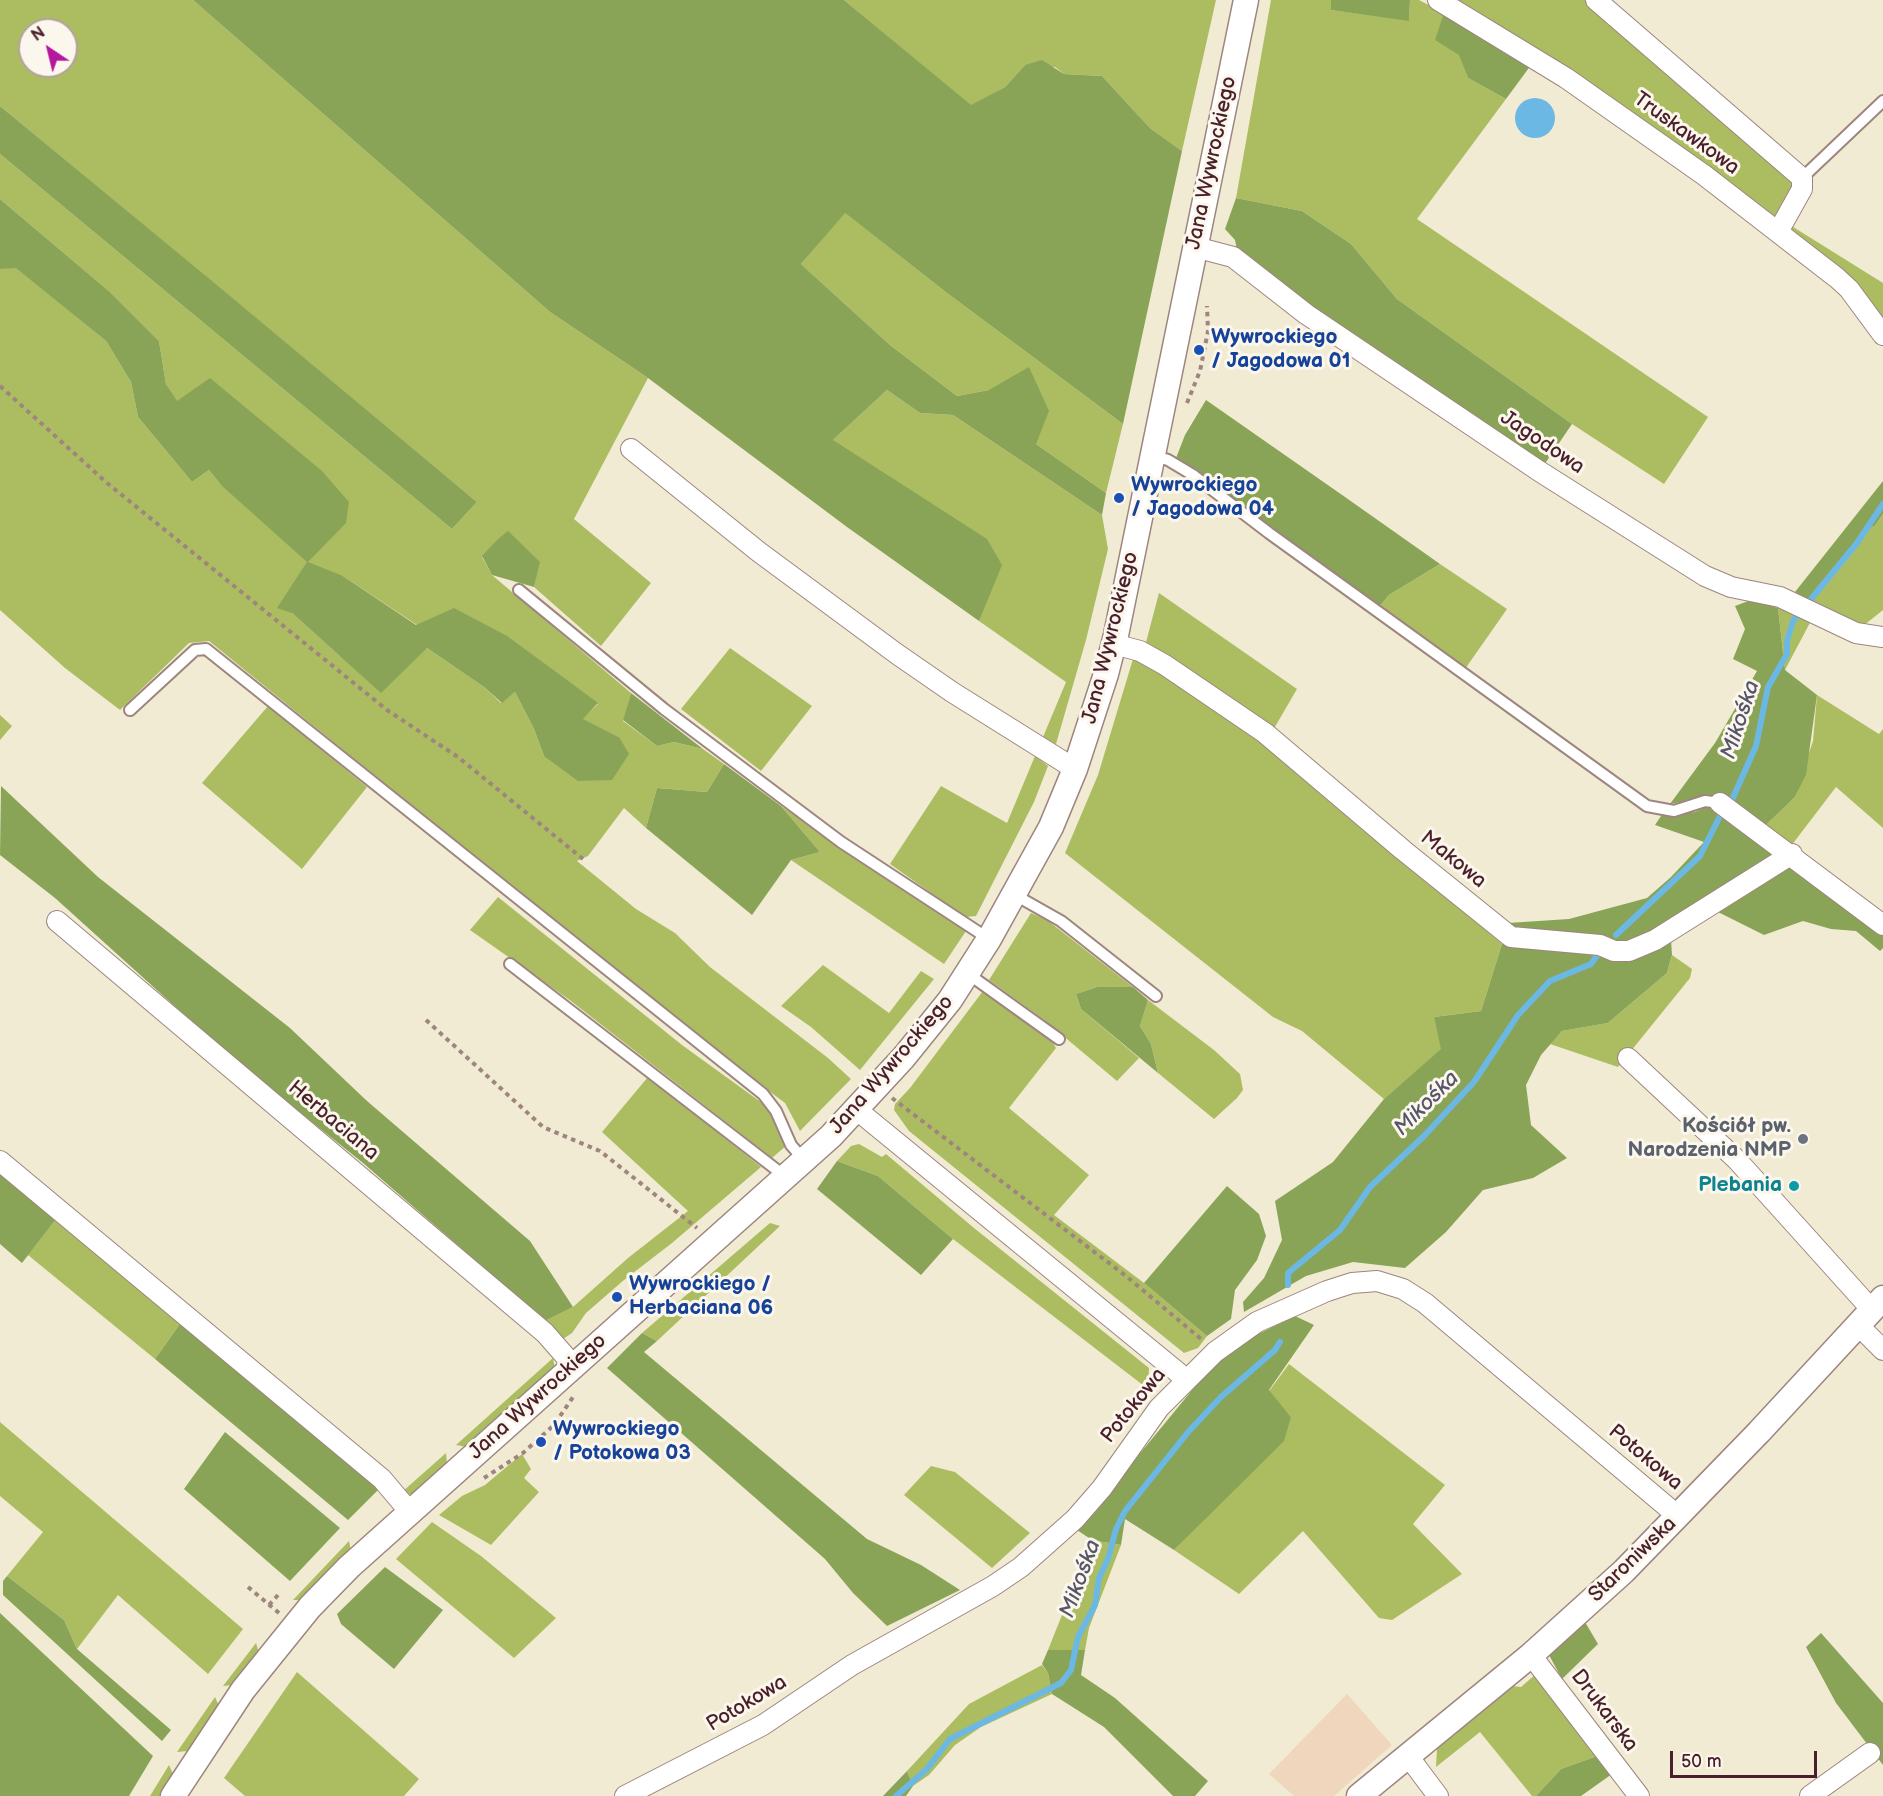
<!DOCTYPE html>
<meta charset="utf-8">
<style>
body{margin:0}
#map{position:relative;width:1883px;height:1796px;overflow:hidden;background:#f1ebd3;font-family:"Balsamiq Sans",sans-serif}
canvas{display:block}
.north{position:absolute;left:18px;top:18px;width:60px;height:60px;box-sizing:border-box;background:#fbf7ec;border:2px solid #b4a19f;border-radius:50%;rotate:325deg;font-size:16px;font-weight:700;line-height:24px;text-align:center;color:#4a1f2b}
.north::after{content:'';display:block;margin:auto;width:21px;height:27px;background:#b5179e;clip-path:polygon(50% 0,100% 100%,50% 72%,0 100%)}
.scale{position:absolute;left:1670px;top:1751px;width:147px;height:27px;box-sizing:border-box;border:3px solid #4a1f2b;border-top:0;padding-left:8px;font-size:18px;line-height:21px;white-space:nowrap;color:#4a1f2b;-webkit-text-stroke:4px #fbf7ec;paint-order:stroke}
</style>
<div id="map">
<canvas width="1883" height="1796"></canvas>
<div class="north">N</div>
<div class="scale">50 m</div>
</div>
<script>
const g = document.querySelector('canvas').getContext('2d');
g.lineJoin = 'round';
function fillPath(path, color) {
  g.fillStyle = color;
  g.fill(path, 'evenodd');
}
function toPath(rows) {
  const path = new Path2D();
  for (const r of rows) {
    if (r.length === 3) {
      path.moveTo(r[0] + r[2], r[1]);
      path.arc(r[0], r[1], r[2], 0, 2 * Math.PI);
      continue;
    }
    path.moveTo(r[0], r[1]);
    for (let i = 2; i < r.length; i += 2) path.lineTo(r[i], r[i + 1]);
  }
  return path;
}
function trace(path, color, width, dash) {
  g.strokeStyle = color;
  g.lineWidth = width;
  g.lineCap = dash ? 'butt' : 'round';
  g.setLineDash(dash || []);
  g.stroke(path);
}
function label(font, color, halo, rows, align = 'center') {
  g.font = font + ' "Balsamiq Sans",sans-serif';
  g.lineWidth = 6;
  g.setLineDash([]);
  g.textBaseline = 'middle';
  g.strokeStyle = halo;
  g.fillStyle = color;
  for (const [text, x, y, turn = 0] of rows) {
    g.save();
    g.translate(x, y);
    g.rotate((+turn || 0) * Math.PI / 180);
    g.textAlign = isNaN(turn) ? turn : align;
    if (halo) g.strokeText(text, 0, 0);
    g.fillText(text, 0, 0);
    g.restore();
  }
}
const built = toPath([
 [1347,1694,1392,1745,1334,1796,1294,1796,1269,1774]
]);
const green = toPath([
 [0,0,193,0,550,312,648,378,574,519,651,583,601,646,534,587,539,562,482,557,492,575,631,693,623,721,657,746,674,742,703,749,724,764,707,792,657,788,646,828,624,808,588,856,577,861,636,909,675,933,710,967,828,1058,851,1079,800,1131,785,1103,693,1034,209,641,189,643,120,710,65,668,0,610,0,269,16,267,106,341,131,382,138,417,192,482,209,470,221,485,166,384,159,341,110,292,0,199,0,154,452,529,477,502,0,106],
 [30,30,66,30,66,66,30,66],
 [343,576,417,625,509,637,598,704,582,719,619,737,544,756,534,729,515,692,501,703,484,687,427,648,340,656,292,613],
 [844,0,1216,0,1182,151,1150,128,1102,76,1064,74,1055,67,1025,65,1005,87,971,106],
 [1271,0,1331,0,1331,10,1409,20,1410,0,1419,0,1444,13,1468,78,1506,99,1417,219,1708,417,1664,484,1572,424,1397,299,1351,244,1302,211,1236,198],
 [1457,0,1587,0,1791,173,1793,184,1779,214,1771,217,1543,54],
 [844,212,947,293,1123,424,1106,493,1036,444,989,390,957,396,890,345,801,264],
 [1790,225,1883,283,1883,325,1796,238],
 [887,390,920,413,953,415,1102,515,1108,549,1086,640,1056,744,1043,737,1066,682,979,621,986,599,833,440],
 [1883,514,1883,610,1863,626,1825,612,1811,601,1846,561,1870,524,1874,527],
 [1440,564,1507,609,1465,669,1379,607,1389,595],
 [1159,593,1297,689,1272,732,1145,646],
 [1785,603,1813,617,1785,670,1778,608],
 [730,648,812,706,761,771,681,709],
 [1133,659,1176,680,1266,742,1502,944,1481,1011,1434,1017,1442,1049,1384,1099,1302,1031,1273,1017,1065,853,1098,775],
 [1817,695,1879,734,1883,729,1883,828,1836,787,1791,846,1765,826,1794,798,1813,741],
 [268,706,367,787,302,869,202,783],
 [0,715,12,726,0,740],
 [1035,756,1048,766,1034,802,976,916,965,917,890,864,941,786,1007,823],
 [781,806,966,931,944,964,791,860,820,852],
 [498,897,682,1045,769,1108,787,1145,772,1158,571,1001,470,930],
 [1031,913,1047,920,1133,987,1097,987,1076,994,1081,1009,1139,1058,1117,1081,1043,1019,989,980],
 [1672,955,1692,969,1690,978,1618,1067,1550,1044,1562,1031,1608,1023,1667,973],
 [823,965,889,1013,921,971,934,979,860,1070,811,1027,781,1006],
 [983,991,1051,1039,1056,1048,1009,1108,1089,1175,1054,1215,1144,1283,1207,1336,1198,1348,1184,1353,909,1131,894,1110,895,1104,910,1088],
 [1148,1000,1214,1050,1240,1074,1243,1090,1237,1098,1214,1119,1158,1073,1151,1044,1140,1026],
 [648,1077,761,1167,672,1243,624,1280,586,1313,572,1333,563,1339,545,1321,573,1307,628,1258,688,1211,602,1132],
 [859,1144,882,1157,886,1154,974,1228,1149,1368,1148,1389,953,1239,878,1176,837,1161,851,1146],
 [57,1218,182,1321,155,1359,28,1255],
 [770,1223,780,1226,657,1341,642,1333],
 [553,1358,555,1369,467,1447,456,1445],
 [1289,1364,1445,1485,1413,1524,1462,1574,1392,1620,1379,1618,1303,1531,1239,1594,1174,1550,1219,1504,1291,1417,1269,1391],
 [0,1422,243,1629,208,1674,118,1595,77,1649,64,1620,7,1576,43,1532,0,1496],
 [446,1453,447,1464,413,1495,402,1492],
 [522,1454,531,1469,524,1478,539,1492,491,1545,439,1515,462,1496,485,1485],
 [931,1466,955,1472,1030,1533,992,1568,904,1495],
 [432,1522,481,1556,556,1618,514,1658,396,1559],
 [1092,1540,1121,1545,1089,1628,1085,1650,1048,1650],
 [349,1541,351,1551,304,1600,293,1600],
 [256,1643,259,1653,234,1685,223,1686],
 [1042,1665,1048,1673,1052,1694,981,1727,955,1745,929,1775,913,1786,907,1771,969,1704],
 [297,1672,419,1779,404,1796,245,1796,224,1778],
 [1536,1674,1597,1756,1561,1769,1536,1796,1532,1796,1480,1732,1436,1767,1437,1749,1512,1686,1521,1687],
 [215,1697,219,1706,188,1751,177,1752],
 [169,1765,173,1774,160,1796,150,1796]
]);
const forest = toPath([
 [193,0,844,0,971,105,1005,87,1025,65,1042,60,1064,74,1102,76,1150,128,1182,151,1123,424,947,293,845,213,801,264,890,345,957,396,989,390,1029,367,1049,411,1036,444,1106,493,1102,515,953,415,920,413,887,390,833,440,987,539,1002,565,979,621,847,527,648,378,550,312],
 [1331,0,1410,0,1409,21,1331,10],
 [1444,13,1534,61,1506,99,1468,78,1459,55,1435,40],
 [0,106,218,286,477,502,452,529,0,154],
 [1236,198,1302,211,1351,244,1397,299,1572,424,1542,468,1238,255,1235,240,1225,229],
 [0,199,110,292,159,341,166,384,177,401,210,378,322,471,349,502,346,523,308,562,343,576,416,625,454,608,509,637,598,703,583,719,619,737,629,754,612,780,578,781,544,756,534,729,515,692,502,703,484,687,427,648,381,693,292,613,277,608,307,562,221,485,209,470,192,482,138,417,131,382,106,341,16,268,0,269],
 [1206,400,1345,497,1440,564,1389,595,1379,607,1176,458,1185,435],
 [1883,481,1883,514,1874,527,1870,525,1846,560,1811,601,1795,592],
 [508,531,540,562,534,587,492,575,482,556,498,539],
 [1751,600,1778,608,1785,670,1817,695,1806,775,1794,798,1765,826,1719,795,1670,804,1715,743,1757,671,1733,659,1745,629,1735,606],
 [631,693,703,749,674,742,657,746,623,720],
 [724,764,781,806,820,852,791,860,752,915,646,828,657,788,707,792],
 [1,786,98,877,290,1028,367,1101,530,1241,573,1307,545,1321,363,1163,231,1057,55,898,0,855],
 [1709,806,1784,853,1684,915,1623,946,1519,934,1508,923,1569,919,1647,898,1671,877,1704,842,1655,825,1661,816,1695,812],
 [1786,862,1883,932,1883,948,1880,951,1856,931,1831,929,1803,921,1764,935,1716,911],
 [1671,940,1672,955,1667,973,1608,1023,1562,1031,1541,1055,1526,1085,1531,1125,1567,1158,1533,1178,1483,1190,1446,1232,1405,1268,1353,1262,1306,1276,1244,1312,1243,1302,1264,1278,1282,1240,1275,1201,1333,1162,1384,1099,1441,1049,1434,1017,1481,1011,1502,944,1551,946,1618,960],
 [1097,987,1133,987,1148,1000,1140,1026,1151,1044,1158,1073,1081,1009,1076,994],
 [837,1161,878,1176,953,1239,921,1275,817,1189],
 [0,1171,57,1218,22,1263,0,1244],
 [1227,1186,1259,1214,1266,1236,1257,1260,1235,1290,1231,1319,1207,1336,1144,1283],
 [1295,1316,1314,1325,1269,1390,1291,1417,1284,1441,1174,1550,1125,1519,1121,1545,1092,1540,1077,1530,1207,1372,1244,1341],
 [182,1321,379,1489,348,1520,155,1359],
 [642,1333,657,1341,644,1352,867,1539,921,1565,960,1590,887,1626,853,1593,825,1559,607,1368],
 [225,1432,340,1528,290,1581,184,1489],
 [385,1567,443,1610,394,1669,341,1624,337,1614],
 [7,1576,64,1620,77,1649,171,1730,162,1741,3,1595,3,1581],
 [0,1613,153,1756,129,1796,0,1796],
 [1585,1622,1598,1644,1562,1679,1549,1655],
 [1821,1633,1883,1703,1883,1765,1836,1703,1806,1647],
 [1048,1650,1085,1650,1081,1675,1115,1698,1208,1781,1195,1796,1173,1796,1104,1727,1052,1694,1048,1673,1042,1664],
 [1597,1756,1612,1774,1581,1796,1536,1796,1561,1769],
 [907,1771,913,1786,906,1796,883,1796]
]);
const water = toPath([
 [1535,118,20]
]);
const stream = toPath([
 [1616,935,1700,856,1722,812,1731,802,1756,746,1768,687,1787,654,1787,641,1793,621,1857,543,1883,504],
 [1288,1285,1288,1273,1340,1230,1370,1187,1424,1136,1474,1082,1518,1015,1550,981,1591,964,1598,954],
 [896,1796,926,1770,950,1739,1061,1683,1071,1670,1078,1637,1095,1605,1099,1578,1108,1559,1116,1529,1125,1511,1189,1431,1221,1397,1275,1350,1280,1342]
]);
const path = toPath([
 [0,386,107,483,387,710,458,757,583,859],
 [1187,403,1200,371,1208,331,1207,306],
 [426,1020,543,1127,600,1151,697,1228],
 [892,1098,1126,1276,1201,1339],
 [484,1478,523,1453,554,1425,573,1397],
 [248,1587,279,1613],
 [269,1605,278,1595]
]);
const service = toPath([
 [1802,178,1883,101],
 [1152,455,1168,460,1193,475,1269,533,1647,806,1674,811,1705,801,1720,803],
 [519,590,664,709,841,842,989,939],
 [130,710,195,650,206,649,763,1094,776,1111,791,1145,804,1160],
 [1015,895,1061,921,1156,996],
 [510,964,786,1177],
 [967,973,1059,1039]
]);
const minor = toPath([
 [1438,0,1566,78,1704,175,1837,278,1849,289,1883,335],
 [1596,0,1802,178,1802,189,1778,232],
 [1195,247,1233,257,1306,314,1539,471,1705,576,1731,587,1780,597,1856,633,1883,637],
 [631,449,759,552,897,654,952,692,1075,769],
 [1114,644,1140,651,1165,665,1265,733,1403,850,1511,937,1600,945,1614,951,1629,951,1655,940,1792,854],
 [1720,803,1883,925],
 [57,921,545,1333,573,1365],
 [1628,1058,1737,1160,1872,1310],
 [857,1110,1186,1379],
 [0,1161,382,1479,409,1511],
 [1858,1325,1883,1350],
 [1531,1655,1639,1796],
 [1408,1756,1438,1796],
 [625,1796,763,1725,852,1665,993,1586,1021,1567,1075,1519,1102,1488,1159,1408,1215,1352,1257,1322,1327,1291,1352,1283,1377,1281,1403,1289,1425,1303,1678,1516],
 [1810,1796,1870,1753]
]);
const tertiary = toPath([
 [173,1796,243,1690,310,1607,349,1567,831,1136,904,1057,950,1000,989,939,1051,827,1075,769,1106,674,1116,635,1246,0],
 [1359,1796,1531,1655,1624,1571,1759,1432,1883,1298]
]);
const markers = [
 [1199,350,6,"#1a4fb4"],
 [1119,498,6,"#1a4fb4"],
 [1803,1139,6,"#6b7280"],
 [1794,1186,6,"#0f9aa8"],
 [617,1297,6,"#1a4fb4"],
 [541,1442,6,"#1a4fb4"]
];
const streetNames = [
 ["Truskawkowa",1686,134,36],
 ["Jana Wywrockiego",1212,163,-78],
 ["Jagodowa",1542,443,34],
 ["Jana Wywrockiego",1111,638,-76],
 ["Makowa",1453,860,39],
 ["Jana Wywrockiego",892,1065,-49],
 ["Herbaciana",333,1121,40],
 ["Jana Wywrockiego",538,1397,-42],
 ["Potokowa",1134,1406,-51],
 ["Potokowa",1645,1458,40],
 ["Staroniwska",1633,1560,-44],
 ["Potokowa",747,1704,-31],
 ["Drukarska",1604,1711,53]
];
const transitNames = [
 ["Wywrockiego",1211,338],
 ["/ Jagodowa 01",1211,362],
 ["Wywrockiego",1131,486],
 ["/ Jagodowa 04",1131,510],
 ["Wywrockiego /",629,1285],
 ["Herbaciana 06",629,1309],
 ["Wywrockiego",553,1430],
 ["/ Potokowa 03",553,1454]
];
const worshipNames = [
 ["Kościół pw.",1791,1127],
 ["Narodzenia NMP",1791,1151]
];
const cultureNames = [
 ["Plebania",1782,1186]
];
const waterNames = [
 ["Mikośka",1741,720,-72],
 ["Mikośka",1427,1104,-45],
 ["Mikośka",1081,1579,-70]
];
fillPath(built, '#f0d6bc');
fillPath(green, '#acbd61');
fillPath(forest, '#89a457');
fillPath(water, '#6cb8e5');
trace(stream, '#6cb8e5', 6);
trace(service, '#9e857f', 14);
trace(minor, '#9e857f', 22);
trace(tertiary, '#9e857f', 27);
trace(path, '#9e857f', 4, [4.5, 4.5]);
trace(service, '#fff', 10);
trace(minor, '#fff', 20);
trace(tertiary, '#fff', 24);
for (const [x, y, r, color] of markers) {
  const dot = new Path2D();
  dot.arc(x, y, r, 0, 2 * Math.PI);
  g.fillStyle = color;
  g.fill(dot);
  trace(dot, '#fbf7ec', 2);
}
label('21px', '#4a1f2b', '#fbf7ec', streetNames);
label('bold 21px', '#164399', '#fbf7ec', transitNames, 'left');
label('bold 21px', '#5b616d', '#fbf7ec', worshipNames, 'right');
label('bold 21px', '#0d838f', '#fbf7ec', cultureNames, 'right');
label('italic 22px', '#56556c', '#fbf7ec', waterNames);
</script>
